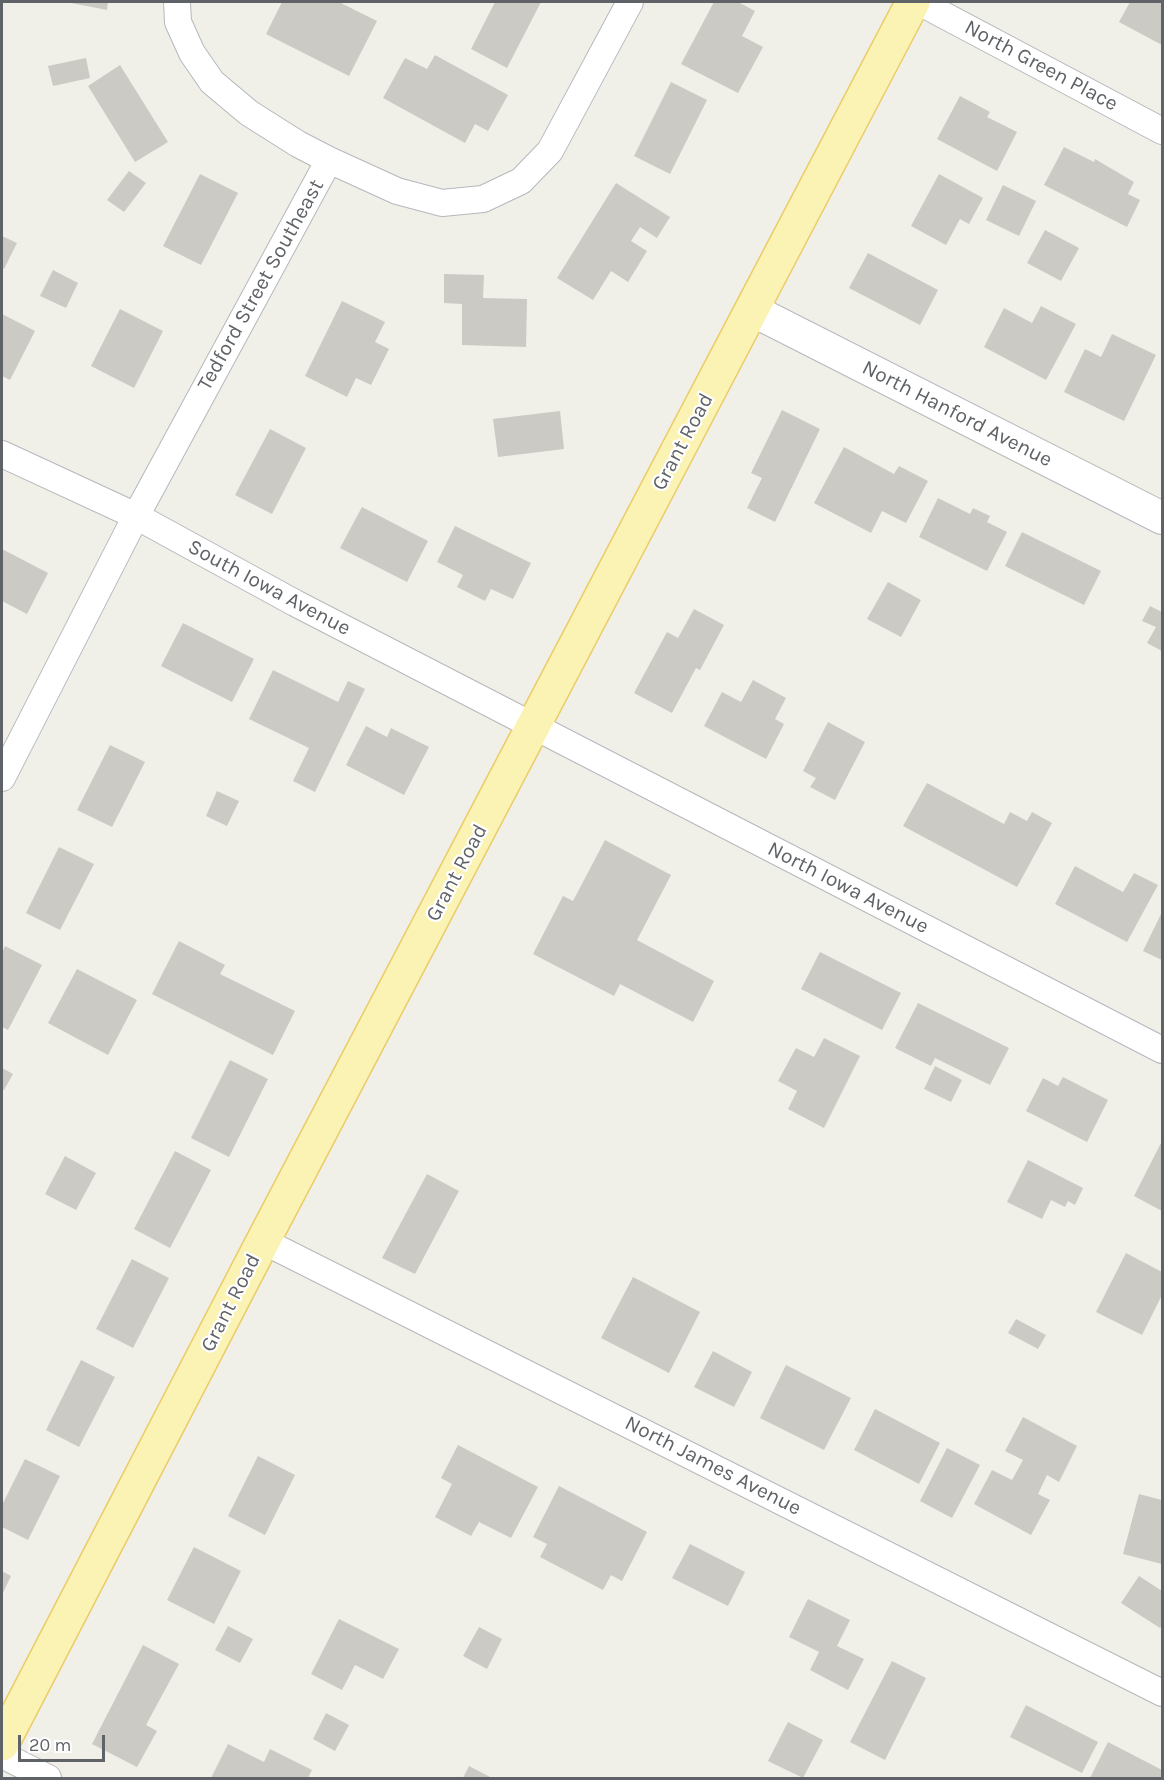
<!DOCTYPE html>
<style>
body{margin:0}
#map{position:relative;width:1164px;height:1780px;overflow:hidden;background:#f0efe8;font-family:Karla,sans-serif}
canvas{display:block}
.frame{position:absolute;inset:0;border:3px solid #5f6367;pointer-events:none}
.scale{position:absolute;left:18px;top:1735px;width:87px;height:27px;box-sizing:border-box;border:3px solid #5f6367;border-top:0;padding-left:8px;font-size:18px;line-height:21px;white-space:nowrap;color:#5f6367;-webkit-text-stroke:4px #fff;paint-order:stroke}
</style>
<div id="map">
<canvas width="1164" height="1780"></canvas>
<div class="frame"></div>
<div class="scale">20 m</div>
</div>
<script>
const g = document.querySelector('canvas').getContext('2d');
g.lineJoin = 'round';
function fillPath(path, color) {
  g.fillStyle = color;
  g.fill(path, 'evenodd');
}
function toPath(rows) {
  const path = new Path2D();
  for (const r of rows) {
    path.moveTo(r[0], r[1]);
    for (let i = 2; i < r.length; i += 2) path.lineTo(r[i], r[i + 1]);
  }
  return path;
}
function trace(path, color, width, dash) {
  g.strokeStyle = color;
  g.lineWidth = width;
  g.lineCap = dash ? 'butt' : 'round';
  g.setLineDash(dash || []);
  g.stroke(path);
}
function label(font, color, halo, rows, align = 'center') {
  g.font = font + ' Karla,sans-serif';
  g.lineWidth = 4.5;
  g.setLineDash([]);
  g.textBaseline = 'middle';
  g.strokeStyle = halo;
  g.fillStyle = color;
  for (const [text, x, y, turn = 0] of rows) {
    g.save();
    g.translate(x, y);
    g.rotate((+turn || 0) * Math.PI / 180);
    g.textAlign = isNaN(turn) ? turn : align;
    if (halo) g.strokeText(text, 0, 0);
    g.fillText(text, 0, 0);
    g.restore();
  }
}
const building = toPath([
 [66,2,108,2,107,10],
 [282,2,339,2,377,21,349,76,266,34],
 [495,2,541,2,507,68,471,49],
 [714,2,738,2,755,11,742,36,763,47,738,93,681,64],
 [1130,2,1162,2,1162,45,1119,22],
 [435,55,508,95,488,131,475,124,465,143,383,98,405,58,427,69],
 [86,58,90,78,53,86,48,66],
 [120,65,168,142,135,162,88,86],
 [671,82,707,100,670,174,634,156],
 [960,96,990,112,987,117,1017,132,997,171,937,139],
 [1064,147,1094,162,1095,159,1134,182,1128,194,1140,200,1127,227,1044,185],
 [129,171,146,183,124,212,107,200],
 [200,174,238,193,201,265,163,246],
 [939,174,983,198,969,224,960,219,946,245,911,226],
 [616,183,670,217,657,238,640,227,631,241,647,251,628,282,611,271,593,300,557,278],
 [1003,185,1036,201,1019,236,986,220],
 [1045,230,1079,248,1061,281,1027,263],
 [2,236,17,243,4,269,2,268],
 [868,253,938,290,920,325,849,288],
 [53,270,78,283,66,308,40,296],
 [444,274,484,275,483,298,527,299,526,347,462,345,462,304,444,303],
 [342,301,385,322,375,342,389,349,371,385,356,378,347,397,305,376],
 [1041,306,1076,324,1046,380,984,347,1004,308,1032,323],
 [120,309,163,331,134,388,91,366],
 [2,314,35,331,10,380,2,376],
 [1112,334,1156,355,1124,421,1064,392,1085,349,1101,357],
 [782,410,820,429,775,522,747,508,762,478,751,473],
 [560,411,564,449,498,457,493,419],
 [270,429,306,448,272,514,235,495],
 [844,447,894,474,899,466,928,481,906,523,882,511,871,533,814,503],
 [938,498,970,514,973,508,990,516,987,522,1007,532,987,571,919,537],
 [362,507,428,541,407,582,340,548],
 [455,526,531,563,513,599,491,589,485,601,457,587,463,575,437,562],
 [1022,532,1101,571,1084,605,1005,566],
 [2,549,48,573,27,614,2,601],
 [888,582,921,600,901,637,867,619],
 [1150,606,1162,612,1162,651,1147,643,1156,627,1142,621],
 [694,609,724,625,700,670,696,668,672,713,634,693,667,632,678,638],
 [183,623,254,659,232,702,161,666],
 [273,670,338,702,348,681,365,689,315,792,293,781,309,748,249,719],
 [753,680,786,698,775,719,784,724,766,759,704,726,722,692,741,702],
 [828,722,865,742,835,800,810,787,816,778,803,771],
 [366,726,387,737,391,728,429,747,404,795,346,765],
 [110,745,145,762,112,827,77,810],
 [927,783,1004,824,1010,812,1027,821,1032,812,1052,823,1017,887,903,826],
 [217,791,239,801,227,826,206,816],
 [605,840,671,875,637,940,714,981,693,1022,620,984,614,996,533,954,563,896,573,901],
 [59,847,94,864,60,930,26,913],
 [1075,866,1123,892,1134,873,1158,885,1127,942,1055,904],
 [1162,912,1162,960,1143,951],
 [179,941,225,965,220,974,295,1011,273,1055,152,994],
 [5,946,42,965,8,1030,2,1027,2,953],
 [820,952,901,993,882,1030,801,989],
 [77,969,137,1000,108,1055,48,1023],
 [918,1003,1009,1048,990,1085,935,1058,931,1066,895,1048],
 [824,1038,860,1056,824,1128,788,1109,797,1091,778,1081,796,1048,814,1057],
 [230,1060,268,1079,229,1157,191,1138],
 [935,1066,962,1080,951,1102,924,1089],
 [2,1068,13,1074,4,1090,2,1089],
 [1063,1077,1108,1100,1087,1142,1026,1111,1043,1078,1058,1086],
 [1162,1141,1162,1211,1134,1196],
 [175,1151,211,1170,170,1248,134,1229],
 [65,1156,96,1173,76,1210,45,1194],
 [1028,1160,1083,1188,1075,1205,1068,1201,1065,1207,1051,1200,1042,1219,1007,1202],
 [427,1174,459,1191,415,1274,382,1258],
 [1126,1253,1162,1272,1162,1295,1142,1335,1096,1312],
 [132,1259,169,1278,133,1348,96,1329],
 [633,1277,700,1312,669,1373,601,1338],
 [1016,1319,1046,1335,1038,1349,1008,1333],
 [713,1351,752,1372,734,1407,694,1387],
 [81,1360,115,1377,79,1447,46,1430],
 [786,1365,851,1398,824,1450,760,1418],
 [875,1409,940,1443,919,1484,854,1450],
 [1023,1417,1077,1446,1059,1482,1047,1475,1038,1494,1050,1500,1031,1535,974,1504,992,1470,1012,1480,1023,1460,1005,1451],
 [458,1445,538,1487,511,1538,479,1522,471,1536,435,1517,452,1484,441,1478],
 [947,1448,980,1465,952,1518,920,1501],
 [258,1456,295,1475,265,1535,228,1516],
 [25,1459,60,1476,28,1540,2,1527,2,1505],
 [559,1486,647,1532,622,1581,611,1575,603,1590,540,1557,547,1544,533,1537],
 [1139,1494,1162,1500,1162,1564,1123,1554],
 [690,1544,745,1572,728,1606,672,1578],
 [194,1547,241,1571,214,1624,167,1600],
 [2,1571,11,1576,2,1595],
 [1139,1576,1162,1591,1162,1625,1160,1628,1121,1603],
 [808,1599,850,1620,837,1646,864,1659,848,1690,810,1670,819,1652,789,1637],
 [339,1619,399,1649,383,1679,355,1665,342,1690,311,1674],
 [228,1626,253,1639,240,1663,215,1650],
 [479,1627,502,1639,487,1669,463,1656],
 [143,1645,179,1664,146,1725,157,1731,137,1767,92,1744],
 [892,1661,926,1678,885,1760,850,1742],
 [1026,1705,1098,1742,1082,1773,1010,1737],
 [326,1713,349,1725,335,1751,313,1739],
 [788,1722,823,1740,803,1778,768,1761],
 [1108,1742,1162,1770,1162,1778,1090,1778],
 [228,1744,264,1762,270,1749,312,1770,308,1778,211,1778],
 [469,1766,492,1778,463,1778]
]);
const minor = toPath([
 [177,2,178,22,192,53,212,82,249,113,298,144,329,160,397,191,442,203,483,199,521,181,550,151,630,2],
 [919,2,1162,131],
 [2,454,136,516,295,603,1162,1050],
 [2,778,136,516,329,160],
 [263,1241,1162,1693],
 [2,1755,48,1778]
]);
const tertiary = toPath([
 [752,310,1162,518]
]);
const primary = toPath([
 [2,1744,263,1241,913,2]
]);
const streetNames = [
 ["North Green Place",1041,66,28],
 ["Tedford Street Southeast",261,285,-61],
 ["North Hanford Avenue",957,414,27],
 ["Grant Road",683,442,-62],
 ["South Iowa Avenue",269,588,28],
 ["Grant Road",457,873,-62],
 ["North Iowa Avenue",848,888,27],
 ["Grant Road",231,1303,-63],
 ["North James Avenue",713,1466,27]
];
fillPath(building, '#cccac4');
trace(minor, '#b5b8bc', 28);
trace(tertiary, '#b5b8bc', 34);
trace(primary, '#ebcc67', 36);
trace(minor, '#fff', 26);
trace(tertiary, '#fff', 32);
trace(primary, '#fbf3b3', 33);
label('21px', '#5f6367', '#fff', streetNames);
</script>
